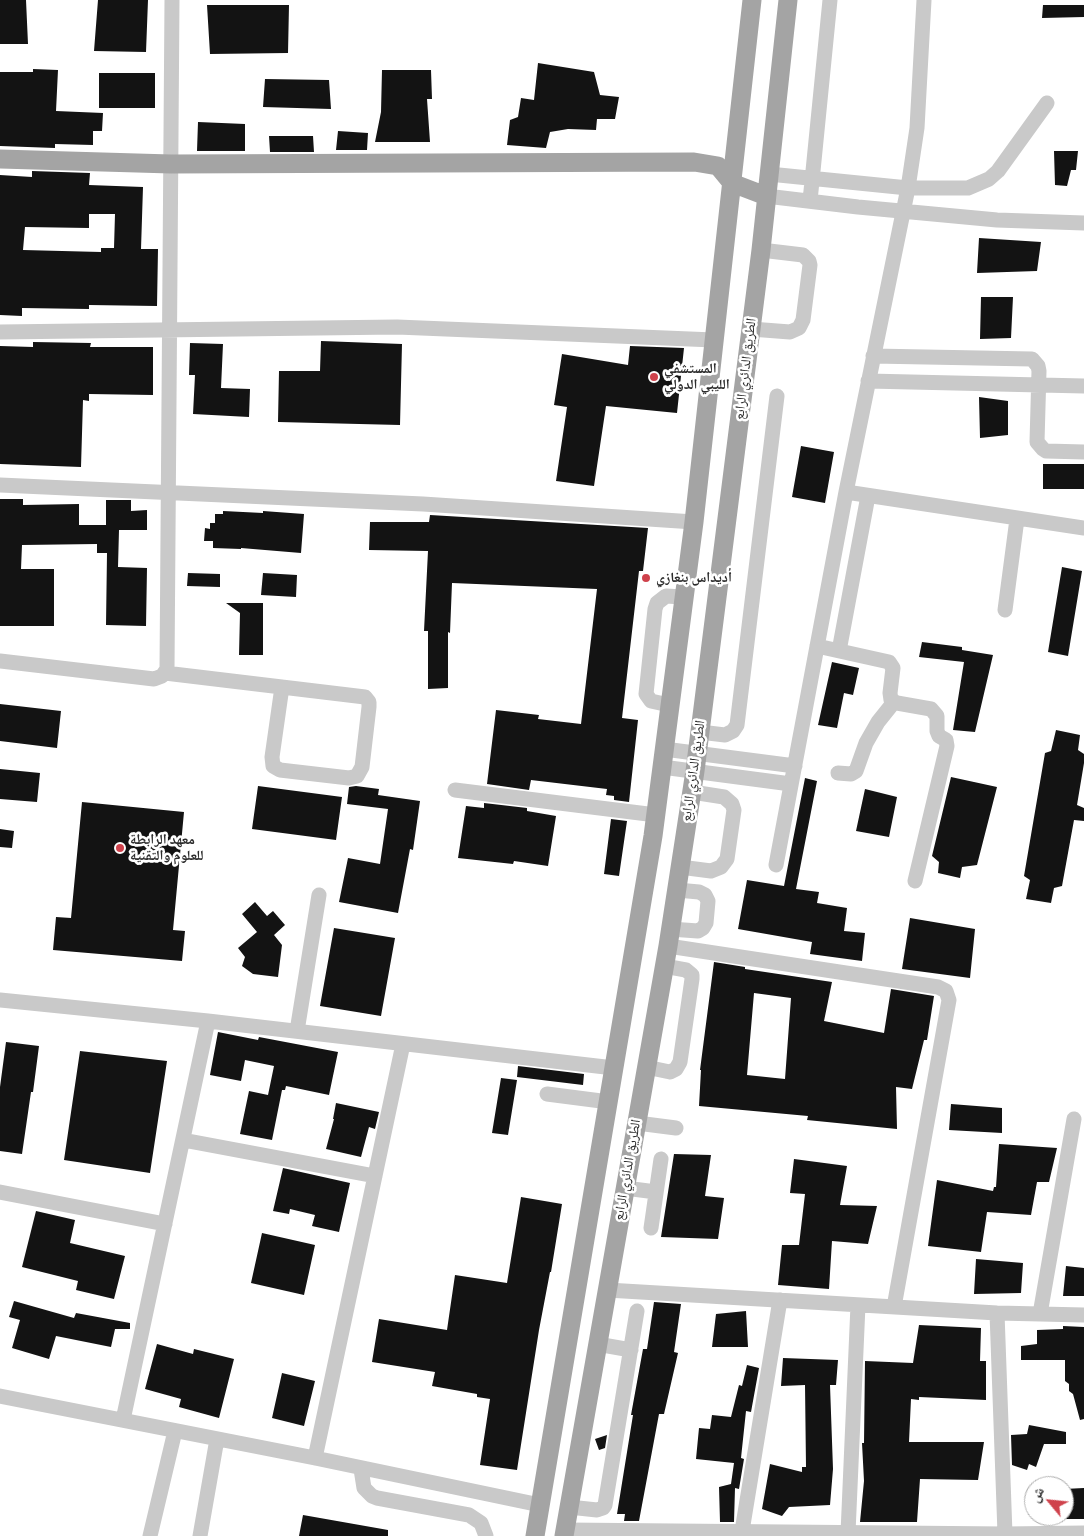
<!DOCTYPE html>
<meta charset="utf-8">
<style>
body{margin:0}
#map{position:relative;width:1084px;height:1536px;overflow:hidden;background:#fff;font-family:Poppins,"Noto Naskh Arabic",sans-serif}
canvas{display:block}
.north{position:absolute;left:1024px;top:1476px;width:50px;height:50px;box-sizing:border-box;background:#fff;border:1px solid #ababab;border-radius:50%;rotate:298deg;font-size:14px;font-weight:700;line-height:20px;text-align:center;color:#2c2c2c}
.north::after{content:'';display:block;margin:auto;width:18px;height:22px;background:#cf424c;clip-path:polygon(50% 0,100% 100%,50% 72%,0 100%)}
</style>
<div id="map">
<canvas width="1084" height="1536"></canvas>
<div class="north">ش</div>
</div>
<script>
const g = document.querySelector('canvas').getContext('2d');
g.lineJoin = 'round';
function fillPath(path, color) {
  g.fillStyle = color;
  g.fill(path, 'evenodd');
}
function toPath(rows) {
  const path = new Path2D();
  for (const r of rows) {
    path.moveTo(r[0], r[1]);
    for (let i = 2; i < r.length; i += 2) path.lineTo(r[i], r[i + 1]);
  }
  return path;
}
function trace(path, color, width, dash) {
  g.strokeStyle = color;
  g.lineWidth = width;
  g.lineCap = dash ? 'butt' : 'round';
  g.setLineDash(dash || []);
  g.stroke(path);
}
function label(font, color, halo, rows, align = 'center') {
  g.font = font + ' Poppins,"Noto Naskh Arabic",sans-serif';
  g.lineWidth = 5;
  g.setLineDash([]);
  g.textBaseline = 'middle';
  g.strokeStyle = halo;
  g.fillStyle = color;
  for (const [text, x, y, turn = 0] of rows) {
    g.save();
    g.translate(x, y);
    g.rotate((+turn || 0) * Math.PI / 180);
    g.textAlign = isNaN(turn) ? turn : align;
    if (halo) g.strokeText(text, 0, 0);
    g.fillText(text, 0, 0);
    g.restore();
  }
}
const building = toPath([
 [0,0,26,0,28,44,0,44],
 [98,0,148,0,146,52,94,51],
 [207,5,289,5,288,53,210,54],
 [1043,5,1084,5,1084,17,1042,18],
 [538,63,594,72,600,95,619,97,615,119,597,119,596,130,568,129,550,132,546,148,507,145,510,120,518,117,521,98,534,100],
 [33,69,58,70,56,111,103,113,102,131,93,131,93,145,55,144,55,148,0,146,0,72,33,72],
 [382,70,431,70,432,99,427,99,430,142,375,142,381,112],
 [99,73,155,73,155,108,99,108],
 [265,79,329,80,331,109,263,107],
 [198,122,245,124,245,151,197,151],
 [338,131,368,133,367,150,336,150],
 [269,136,313,136,314,152,270,152],
 [1054,151,1078,151,1076,170,1071,170,1067,186,1055,185],
 [32,171,90,173,89,185,143,187,141,249,158,249,157,306,89,305,89,309,22,308,22,316,0,315,0,175,32,177],
 [89,214,115,214,114,248,101,248,101,252,23,250,25,227,89,228],
 [979,238,1041,242,1037,271,977,273],
 [981,297,1013,297,1011,338,980,339],
 [321,341,402,344,400,425,278,422,279,371,320,371],
 [33,342,91,343,90,347,153,347,153,395,89,394,89,401,83,400,81,467,0,464,0,346,33,347],
 [190,343,223,344,221,388,250,389,249,417,193,414,195,375,189,375],
 [630,346,684,348,677,413,606,406,594,486,556,481,567,407,554,405,562,354,628,365],
 [979,397,1008,401,1008,435,980,438],
 [801,446,834,452,825,503,792,497],
 [1043,464,1084,464,1084,489,1043,489],
 [0,499,23,499,23,505,79,504,79,525,106,525,106,500,131,500,131,511,147,510,147,530,119,530,118,567,147,568,146,626,106,625,107,553,97,553,97,544,22,545,21,569,54,569,54,626,0,626],
 [223,511,263,513,263,511,304,514,301,553,241,548,241,549,213,548,213,541,204,541,205,528,210,529,210,523,215,523,215,514,223,514],
 [430,515,648,528,643,571,639,571,622,718,638,720,629,802,614,800,614,796,606,795,607,789,531,780,529,790,487,784,496,710,539,715,538,719,581,724,597,589,452,583,450,633,448,632,448,688,428,689,428,631,424,631,428,551,369,550,370,522,429,522],
 [1062,567,1082,571,1068,656,1048,652],
 [188,573,220,574,220,587,187,586],
 [263,573,297,575,296,597,261,595],
 [226,603,263,603,263,655,239,655,240,613],
 [922,642,962,647,962,650,993,655,975,732,953,730,964,662,919,657],
 [832,662,859,668,853,695,844,693,837,728,818,725],
 [0,704,61,711,57,748,0,741],
 [1056,730,1080,735,1078,750,1084,754,1084,763,1077,805,1084,808,1084,821,1074,820,1062,886,1054,888,1051,903,1026,899,1030,880,1024,876,1045,753,1051,751],
 [0,769,40,773,37,802,0,799],
 [951,777,997,787,977,865,962,867,960,878,938,873,939,862,932,856],
 [805,778,817,781,796,889,819,892,817,903,847,908,844,931,865,933,862,961,810,954,812,942,738,929,747,880,784,886],
 [258,786,342,797,336,840,252,829],
 [356,786,379,789,378,795,420,801,413,850,410,849,398,913,339,902,348,858,380,864,388,809,347,804,349,787],
 [865,789,897,797,889,837,856,831],
 [82,802,184,812,173,930,185,931,182,961,53,950,56,917,71,918],
 [484,803,527,808,527,811,556,816,548,866,514,861,513,864,458,858,466,806,484,808],
 [611,819,627,821,619,876,604,874],
 [0,829,14,831,12,848,0,847],
 [255,902,267,916,273,911,285,925,274,935,282,945,278,977,253,974,242,966,245,957,238,948,257,932,242,914],
 [910,918,975,929,970,978,902,969],
 [334,928,395,938,381,1016,320,1006],
 [714,962,745,967,745,969,832,982,824,1021,884,1033,891,989,934,996,927,1040,924,1040,912,1089,896,1087,897,1129,807,1120,808,1116,699,1106,701,1070,700,1070],
 [754,993,791,998,785,1079,747,1075],
 [218,1032,258,1040,259,1037,338,1052,329,1095,286,1086,285,1090,282,1090,272,1140,240,1134,249,1091,268,1095,274,1066,245,1060,241,1081,210,1075],
 [6,1042,39,1046,33,1092,31,1092,22,1154,0,1151,0,1087],
 [80,1051,167,1061,150,1173,64,1160],
 [518,1066,584,1074,583,1085,517,1077],
 [501,1078,517,1080,508,1135,492,1133],
 [336,1103,379,1112,375,1129,369,1127,361,1157,326,1149,334,1119,333,1119],
 [951,1104,1002,1108,1002,1133,949,1130],
 [999,1144,1057,1148,1049,1182,1037,1182,1031,1215,987,1212,981,1252,928,1246,937,1180,993,1191,994,1187,996,1187],
 [674,1154,711,1155,705,1196,724,1198,718,1239,661,1237],
 [794,1159,847,1166,840,1205,877,1206,868,1244,832,1241,829,1289,778,1285,782,1245,799,1245,805,1194,790,1193],
 [283,1168,350,1183,339,1232,312,1226,315,1215,290,1209,289,1214,273,1211],
 [521,1197,562,1204,551,1272,550,1272,539,1330,517,1470,480,1465,490,1399,477,1397,477,1394,432,1386,435,1372,372,1362,379,1319,447,1330,455,1275,507,1283],
 [36,1211,75,1220,70,1243,125,1256,114,1299,76,1290,78,1281,22,1267],
 [262,1233,315,1245,304,1295,251,1283],
 [976,1259,1023,1263,1021,1293,974,1294],
 [1066,1266,1084,1268,1084,1296,1063,1296],
 [14,1301,74,1318,76,1313,130,1323,130,1329,115,1329,111,1347,56,1336,49,1359,12,1348,20,1320,9,1317],
 [654,1302,681,1304,674,1352,678,1353,664,1414,659,1414,639,1521,624,1521,625,1514,617,1514,633,1415,631,1415,643,1349,647,1349],
 [746,1311,748,1347,712,1347,716,1314],
 [919,1325,981,1328,980,1361,986,1361,986,1400,919,1397,919,1400,911,1399,909,1442,984,1442,978,1480,920,1479,917,1522,860,1522,864,1481,862,1443,864,1443,865,1361,913,1363],
 [1063,1326,1084,1327,1084,1419,1080,1420,1073,1394,1069,1391,1069,1384,1065,1381,1065,1360,1021,1360,1021,1346,1037,1344,1037,1330,1063,1329],
 [157,1344,193,1354,194,1349,234,1359,219,1418,179,1407,181,1399,145,1389],
 [783,1358,838,1360,836,1385,830,1385,833,1469,830,1505,789,1507,782,1516,762,1509,770,1464,802,1472,802,1467,806,1467,805,1385,781,1386],
 [747,1365,759,1368,751,1412,746,1411,741,1458,744,1459,739,1489,735,1488,734,1522,720,1522,719,1487,731,1484,734,1463,696,1459,699,1428,710,1429,712,1415,731,1417,739,1385,742,1386],
 [282,1373,315,1381,304,1426,272,1418],
 [1029,1425,1066,1432,1066,1444,1044,1444,1036,1467,1029,1464,1027,1470,1012,1465,1011,1435,1027,1434],
 [607,1435,605,1448,599,1450,595,1439],
 [1084,1488,1084,1519,1064,1519,1064,1489],
 [303,1515,388,1530,388,1536,299,1536]
]);
const minor = toPath([
 [769,174,908,188,968,188,989,179,998,171,1047,103],
 [766,196,858,207,997,220,1084,223],
 [810,201,830,0],
 [751,329,790,332,799,328,803,320,810,265,809,261,803,255,761,250],
 [0,332,397,327,714,340],
 [873,356,1032,359,1038,366,1039,371,1037,442,1043,449,1046,451,1084,452],
 [868,381,1084,386],
 [0,485,423,504,694,522],
 [846,492,1084,528],
 [1005,610,1017,519],
 [817,646,889,662,893,668,890,693,891,700,897,703,931,709,937,716,937,731,939,736,946,740,947,746,915,881],
 [839,651,868,496],
 [0,661,154,679,162,676,167,669,172,0],
 [165,673,365,697,369,702,369,707,362,767,357,776,349,778,280,770,273,766,272,757,282,687],
 [669,705,651,701,646,694,655,609,657,603,666,596,683,597],
 [700,732,725,735,733,731,737,725,777,396],
 [664,749,795,766],
 [662,767,791,784],
 [838,773,851,774,856,771,866,743,878,722,894,702],
 [455,790,656,815],
 [776,865,846,492,908,188,917,128,924,0],
 [680,867,711,871,721,867,727,859,734,810,732,804,724,797,692,792],
 [670,929,698,931,703,928,706,923,708,901,705,895,699,892,677,890],
 [668,946,938,987,946,991,949,1000,894,1307],
 [0,1000,208,1021,614,1068],
 [297,1031,319,895],
 [646,1067,670,1072,676,1069,680,1062,692,979,692,975,686,970,664,966],
 [547,1094,609,1102],
 [637,1123,676,1128],
 [183,1140,375,1176],
 [625,1188,656,1192],
 [0,1192,165,1224],
 [651,1228,661,1159],
 [607,1290,997,1313,1084,1315],
 [997,1313,1005,1534],
 [1040,1314,1074,1119],
 [597,1344,631,1350],
 [0,1396,315,1458,540,1505],
 [123,1420,208,1021],
 [315,1458,403,1044],
 [361,1469,364,1488,372,1496,377,1498,469,1515,481,1523,486,1536],
 [569,1507,597,1510,603,1508,605,1505,637,1311],
 [565,1530,1005,1534,1084,1533],
 [742,1531,780,1300],
 [848,1533,858,1305],
 [150,1536,175,1431],
 [200,1536,217,1439]
]);
const major = toPath([
 [0,159,171,164,694,162,718,166,732,183,766,196],
 [535,1536,653,836,694,522,752,0],
 [564,1536,668,946,695,771,761,250,788,0]
]);
const markers = [
 [654,377,5,"#cf424c"],
 [646,578,5,"#cf424c"],
 [120,848,5,"#cf424c"]
];
const poiNames = [
 ["المستشفي",664,369],
 ["الليبي الدولي",664,385],
 ["أديداس بنغازي",656,578],
 ["معهد الرابطة",130,840],
 ["للعلوم والتقنية",130,856]
];
const streetNames = [
 ["الطريق الدائري الرابع",746,369,-83],
 ["الطريق الدائري الرابع",694,771,-82],
 ["الطريق الدائري الرابع",628,1170,-80]
];
fillPath(building, '#131313');
trace(minor, '#c9c9c9', 15);
trace(major, '#a4a4a4', 19);
for (const [x, y, r, color] of markers) {
  const dot = new Path2D();
  dot.arc(x, y, r, 0, 2 * Math.PI);
  g.fillStyle = color;
  g.fill(dot);
  trace(dot, '#fff', 2);
}
label('bold 14px', '#2c2c2c', '#fff', poiNames, 'left');
label('14px', '#2c2c2c', '#fff', streetNames);
</script>
